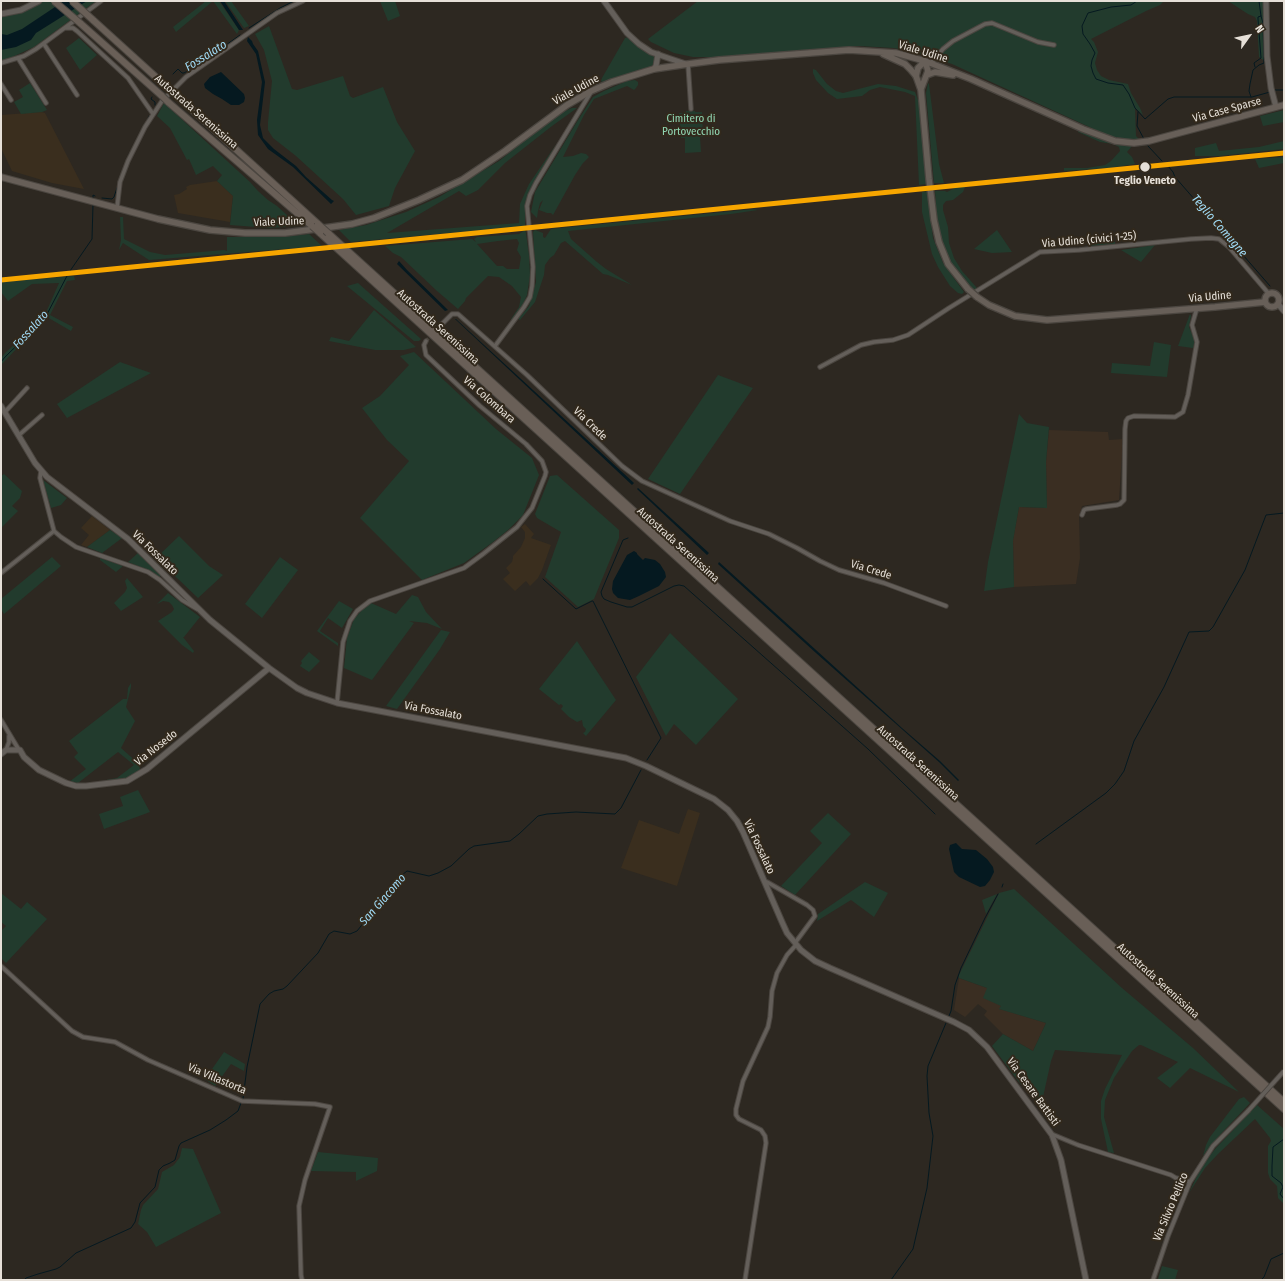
<!DOCTYPE html>
<style>
body{margin:0}
#map{position:relative;width:1285px;height:1281px;overflow:hidden;background:#2d2821;font-family:"Fira Sans Condensed",sans-serif}
canvas{display:block}
.frame{position:absolute;inset:0;border:2px solid #e6e0d8;pointer-events:none}
.north{position:absolute;left:1229px;top:16px;width:40px;height:40px;-webkit-text-stroke:3px #32291c;paint-order:stroke;rotate:57deg;font-size:11px;font-weight:700;line-height:16px;text-align:center;color:#e6e0d8}
.north::after{content:'';display:block;margin:auto;width:14px;height:18px;background:#e6e0d8;clip-path:polygon(50% 0,100% 100%,50% 72%,0 100%)}
</style>
<div id="map">
<canvas width="1285" height="1281"></canvas>
<div class="frame"></div>
<div class="north">N</div>
</div>
<script>
const g = document.querySelector('canvas').getContext('2d');
g.lineJoin = 'round';
function fillPath(path, color) {
  g.fillStyle = color;
  g.fill(path, 'evenodd');
}
function toPath(rows) {
  const path = new Path2D();
  for (const r of rows) {
    if (r.length === 3) {
      path.moveTo(r[0] + r[2], r[1]);
      path.arc(r[0], r[1], r[2], 0, 2 * Math.PI);
      continue;
    }
    path.moveTo(r[0], r[1]);
    for (let i = 2; i < r.length; i += 2) path.lineTo(r[i], r[i + 1]);
  }
  return path;
}
function trace(path, color, width, dash) {
  g.strokeStyle = color;
  g.lineWidth = width;
  g.lineCap = dash ? 'butt' : 'round';
  g.setLineDash(dash || []);
  g.stroke(path);
}
function label(font, color, halo, rows, align = 'center') {
  g.font = font + ' "Fira Sans Condensed",sans-serif';
  g.lineWidth = 4;
  g.setLineDash([]);
  g.textBaseline = 'middle';
  g.strokeStyle = halo;
  g.fillStyle = color;
  for (const [text, x, y, turn = 0] of rows) {
    g.save();
    g.translate(x, y);
    g.rotate((+turn || 0) * Math.PI / 180);
    g.textAlign = isNaN(turn) ? turn : align;
    if (halo) g.strokeText(text, 0, 0);
    g.fillText(text, 0, 0);
    g.restore();
  }
}
const built = toPath([
 [41,112,45,113,84,189,52,183,12,171,1,148,1,115],
 [217,181,233,196,230,222,178,213,174,195,179,194,187,189,186,187,190,185],
 [92,516,110,530,87,547,81,545,89,535,81,528],
 [525,524,534,534,531,538,551,545,542,570,538,578,530,586,526,581,515,591,503,579,510,573,506,568,512,562,513,558,513,556,521,547,525,538,525,532,521,527],
 [688,809,700,813,677,886,621,868,639,820,679,834]
]);
const industrial = toPath([
 [1049,430,1108,432,1109,440,1123,439,1119,500,1082,506,1079,517,1080,558,1076,584,1014,587,1013,540,1019,507,1047,508,1046,462],
 [959,978,987,988,1001,1006,1000,1009,1046,1023,1033,1051,1003,1034,984,1015,987,1011,978,1004,965,1017,954,1010]
]);
const green = toPath([
 [40,1,96,1,34,47,10,58,1,61,1,17],
 [206,1,219,1,239,30,237,34,213,1,176,32,173,27],
 [225,1,231,1,249,26,244,28],
 [380,1,395,1,400,16,388,21],
 [698,1,1164,1,1160,5,1146,11,1091,39,1094,42,1098,52,1095,63,1097,70,1101,76,1109,80,1128,84,1131,93,1140,108,1143,115,1135,108,1136,136,1139,139,1131,140,1109,136,952,64,911,51,893,48,859,46,720,57,693,57,674,53,651,42,648,39],
 [1228,1,1264,1,1266,62,1259,57,1257,21,1255,17,1248,14],
 [269,26,292,89,297,90,343,76,350,96,353,98,383,87,397,122,415,151,395,188,389,206,356,215,343,199,296,156,273,138,268,130,268,122,272,81,264,50,255,34],
 [628,37,654,55,655,63,649,68,602,82,601,81,602,78,625,38],
 [79,38,97,55,80,70,66,48],
 [813,69,816,70,827,84,836,91,843,93,878,84,896,86,915,92,920,105,927,184,919,185,915,96,905,92,880,87,870,90,862,96,837,99,828,93,816,80,813,73],
 [635,80,638,82,638,85,636,88,634,90,627,86,594,99,584,115,563,157,573,156,581,153,586,154,589,157,583,163,575,175,553,215,551,213,547,213,539,210,543,200,540,203,538,211,537,218,531,212,535,192,578,120,593,97,604,91,627,81],
 [30,83,47,110,42,112,21,114,14,102,23,97,19,90],
 [928,83,929,84,939,164,944,183,934,183,926,93],
 [164,103,250,182,258,191,268,200,277,206,299,226,269,228,230,225,233,196,217,181,222,175,213,166,196,175,189,159,187,160,170,128,157,116],
 [572,108,577,108,552,126,505,163,478,190,466,196,459,191,387,233,519,223,520,204,529,184,557,143,531,188,525,205,525,226,351,242,339,230,366,225,406,212,439,197,499,161,544,125,563,112],
 [1284,110,1284,122,1263,126,1260,116],
 [686,111,695,111,695,112,702,112,703,137,700,137,701,152,685,153,685,138,681,138,679,113,686,113],
 [1079,128,1131,145,1132,146,1127,152,1132,157,1135,164,1109,168,1064,171,1064,168,1087,168,1105,165,1111,161,1120,151,1119,147,1113,144,1100,142,1078,132],
 [1284,141,1284,149,1219,156,1195,156,1195,148,1216,143,1219,151,1259,147],
 [1284,157,1284,163,1259,168,1255,159],
 [957,187,965,187,963,192,953,200,946,201,943,205,943,210,948,227,949,243,954,258,962,271,977,288,974,290,957,273,947,257,941,242,937,221,935,191,945,191,947,192],
 [928,191,929,205,933,238,943,263,964,292,962,294,958,293,950,286,938,267,932,254,922,212,922,192],
 [754,209,758,210,731,214,568,231,571,239,597,262,606,269,632,285,608,275,603,274,565,241,561,243,554,255,550,258,545,265,544,275,535,302,520,320,518,319,529,306,536,282,533,232,535,230,543,233,543,237,545,238,551,229,560,228],
 [120,217,123,217,124,239,150,252,165,255,224,250,227,251,227,237,282,237,309,234,322,246,149,260,123,243,119,250,121,240],
 [525,230,526,233,529,255,530,275,527,295,521,309,512,320,511,319,519,307,521,297,512,286,499,277,488,276,466,298,465,301,458,309,437,291,401,257,393,253,385,246,472,239,476,242,474,239,477,237,519,234],
 [517,239,519,243,517,250,521,257,519,269,507,269,503,266,497,266,477,244,498,241],
 [997,230,1012,252,992,253,974,249],
 [1089,240,1115,242,1115,244,1089,246],
 [1155,245,1141,262,1121,250],
 [74,276,75,280,67,281,50,315,73,327,71,331,47,317,1,365,1,358,5,353,44,317,59,283,32,284,8,301,1,292,1,282],
 [358,283,421,339,419,341,414,341,347,286],
 [374,310,416,347,404,350,375,350,329,341,331,337,349,341],
 [1190,314,1191,316,1189,327,1195,341,1193,348,1178,346],
 [1154,342,1171,345,1167,377,1111,373,1112,363,1150,366],
 [414,352,496,429,532,458,539,475,523,515,508,530,493,542,464,563,422,580,360,518,409,461,387,440,362,408,380,396,409,365,400,356],
 [120,362,151,373,67,418,57,404],
 [718,375,753,388,680,494,648,479],
 [1019,414,1027,423,1049,427,1046,462,1047,508,1019,507,1013,541,1014,587,984,591,988,562],
 [4,474,22,491,20,498,12,506,18,511,1,528,1,476],
 [557,475,619,530,619,538,594,599,578,607,545,577,561,532,537,518,535,514,550,476],
 [43,480,67,498,61,505,51,508],
 [110,530,122,538,102,553,87,547],
 [179,536,209,566,223,575,198,598,156,558],
 [138,553,161,575,159,578,146,569,128,562],
 [52,557,61,566,4,614,1,609,1,599],
 [280,557,298,570,262,618,245,604],
 [100,558,123,566,116,572,100,560],
 [127,578,143,597,121,611,114,603,125,592,127,588,125,581],
 [168,593,200,617,184,637,183,637,194,651,193,653,182,645,158,621,172,612,174,609,172,605,169,602,163,601,157,604],
 [412,595,418,597,426,612,442,629,427,623,409,621,414,623,372,680,344,668,347,638,354,619,364,608,371,603,396,614],
 [339,601,353,609,342,628,328,618,320,631,338,643,338,646,317,631],
 [441,630,450,632,440,649,397,709,386,706],
 [670,633,738,699,696,745,674,724,666,736,636,677],
 [577,641,616,700,586,736,583,733,585,732,586,729,583,726,582,720,577,722,569,717,561,709,563,706,561,704,559,705,539,689],
 [309,652,320,661,309,672,300,666,302,663,301,661],
 [131,683,131,687,126,707,135,721,121,748,139,764,140,771,128,779,105,781,106,780,117,778,134,765,118,752,78,783,69,782,86,769,74,757,78,753,69,741,123,699,127,699,128,688],
 [138,790,150,812,104,829,99,814,123,806,120,797],
 [828,813,851,834,795,895,781,886,822,843,810,831],
 [865,882,888,893,874,917,851,900,817,921,818,914],
 [1014,889,1122,988,1193,1048,1239,1092,1190,1068,1170,1088,1157,1078,1178,1062,1141,1045,1139,1045,1132,1051,1114,1078,1105,1100,1104,1117,1114,1153,1108,1152,1101,1119,1101,1101,1105,1089,1122,1055,1055,1050,1051,1061,1041,1106,1018,1081,992,1046,1003,1034,1033,1051,1046,1023,999,1009,1001,1006,983,998,987,988,959,978,959,975,999,893],
 [1,893,21,909,27,902,47,919,6,963,1,958,1,931,6,926,1,922],
 [997,894,986,914,982,900],
 [224,1052,245,1064,244,1071,231,1064,215,1086,205,1079],
 [1244,1097,1250,1103,1219,1136,1203,1156,1206,1145,1210,1137,1239,1099],
 [1257,1105,1284,1129,1284,1204,1278,1198,1277,1186,1270,1179,1268,1173,1268,1146,1271,1141,1270,1138,1255,1119,1218,1154,1205,1168,1189,1193,1201,1167,1215,1149],
 [182,1148,193,1149,221,1213,156,1247,147,1232,138,1224,141,1210,143,1205,158,1189,162,1172,174,1165,180,1157],
 [318,1152,378,1158,377,1171,356,1181,356,1172,311,1171],
 [1162,1266,1178,1270,1175,1280,1158,1279]
]);
const water = toPath([
 [64,1,87,1,36,33,31,40,16,47,1,50,1,34,7,35,22,29],
 [220,1,224,1,243,30,239,30],
 [248,37,252,41,253,44,258,51,265,82,260,125,263,138,274,149,296,166,306,177,332,200,334,201,331,204,293,167,268,149,258,135,257,120,262,82,256,54,247,41],
 [221,72,244,94,245,98,244,102,239,105,231,105,222,99,213,94,205,88,204,84,210,77],
 [399,261,407,270,448,310,445,311,397,264],
 [455,319,456,319,458,321,634,483,632,485],
 [638,488,709,553,707,555,637,489],
 [634,551,637,553,637,554,643,560,645,558,655,560,660,564,665,572,666,577,659,586,639,596,630,600,618,598,613,593,612,589,613,581,627,555],
 [719,562,902,728,940,761,959,780,958,781,939,762,816,653,718,564],
 [956,843,962,849,976,850,987,859,993,867,994,872,990,880,985,886,980,887,959,877,954,872,949,849,950,845]
]);
const stream = toPath([
 [1137,1,1131,5,1111,7,1088,13,1082,26,1083,34,1090,44,1095,53,1092,60,1091,66,1093,73,1096,79,1108,83,1123,85,1129,94,1135,108,1145,119,1168,99,1174,97,1252,97,1270,92],
 [249,28,280,8,294,1],
 [1255,67,1254,63,1261,58,1258,19,1258,17,1261,16,1259,1],
 [173,74,178,69,182,73,184,73,201,63,240,35],
 [1275,90,1284,90],
 [152,97,151,99,155,102,155,105],
 [1251,97,1249,91,1250,84,1253,70,1259,65,1264,63,1263,23,1261,16],
 [1138,112,1137,126,1144,139],
 [147,121,149,116],
 [1148,146,1162,161],
 [127,160,129,154],
 [1168,166,1173,172,1175,177,1270,286],
 [93,198,93,195,95,196],
 [102,198,112,199,114,197,117,188],
 [70,271,92,239,93,205],
 [1,362,5,357,45,318,68,274],
 [628,538,623,540,601,592,602,596,604,599,611,602,627,607,632,607,674,586,679,585,684,586,868,749,935,814],
 [543,579,576,609,592,601,593,601,661,738,647,760],
 [1036,844,1106,793,1115,784,1124,771,1134,741,1164,687,1189,632,1209,631,1213,627,1245,570,1266,515,1284,513],
 [1002,887,1003,884],
 [949,1016,951,1011,955,985,961,968,985,918,998,894],
 [243,1099,247,1067,260,1004,269,994,274,991,283,989,287,986,318,953,329,934,334,931,350,934,357,931,402,875,407,871,429,876,438,873,451,866,469,849,474,846,510,841,519,834,538,816,547,814,576,812,615,814,621,808,641,770],
 [1284,1139,1273,1147,1272,1166,1272,1176,1281,1183,1283,1187,1280,1194,1284,1199],
 [24,1280,26,1278,38,1274,56,1269,60,1267,76,1253,131,1228,135,1222,140,1203,155,1187,159,1170,163,1166,170,1163,175,1160,179,1146,181,1143,210,1130,226,1120,238,1111,241,1103],
 [891,1280,913,1249,927,1188,933,1136,929,1113,927,1076,928,1066,946,1023],
 [1261,1280,1264,1277,1271,1259,1284,1253]
]);
const streetTunnel = toPath([
 [426,341,442,324]
]);
const street = toPath([
 [66,28,73,28,77,31,128,78,153,114],
 [44,44,77,95],
 [18,58,46,103],
 [1,63,24,56,36,49,101,1],
 [931,63,943,49,953,41,985,24,992,23,1038,42,1054,45],
 [688,64,691,109],
 [1,84,11,100],
 [117,208,120,182,128,161,145,127,162,101,186,77,277,13,303,1],
 [442,324,452,314,458,314,527,375,622,466,642,481,730,521,769,534,797,548,820,561,839,570,884,583,946,606],
 [495,346,524,307,530,297,532,286,533,267,527,206,530,195,536,183,591,92],
 [820,367,861,345,874,342,893,340,908,335,949,308,1040,252,1079,250,1191,239,1211,238,1219,239,1229,247,1269,294],
 [5,412,27,388],
 [19,435,42,415],
 [41,471,40,478,54,531,61,537,76,547,148,572,160,580,182,600,197,609],
 [1082,515,1084,510,1086,509,1117,505,1120,504,1124,500,1125,429,1126,421,1128,418,1134,416,1175,417,1183,412,1188,395,1197,342,1192,325,1197,308],
 [1,573,54,531],
 [337,703,343,642,350,621,357,611,370,601,464,568,483,554,517,527,532,508,545,476,546,472,542,461,526,444,480,406,426,355,424,345,426,341],
 [1,720,19,750],
 [6,750,9,742,9,736],
 [765,882,767,882,807,905,813,910,815,916,795,943],
 [1,966,72,1031,83,1037,115,1042,148,1060,242,1101,315,1104,330,1107,305,1180,299,1206,301,1275,302,1280],
 [1052,1135,1054,1135,1078,1145,1171,1175,1176,1178,1181,1186,1186,1190],
 [1176,1178,1190,1182],
 [745,1280,766,1143,765,1136,761,1130,739,1119,736,1115,736,1109,743,1081,768,1027,770,1017,772,991,777,973,787,955,796,945],
 [1153,1280,1168,1236,1190,1182,1213,1146,1248,1111]
]);
const secondary = toPath([
 [604,1,627,33,639,44,651,52,668,58,686,64],
 [1266,1,1267,56,1271,88,1276,107],
 [1,14,21,10,39,1],
 [654,69,656,66,658,54],
 [1278,304,1284,311],
 [1,406,35,463,47,477,128,539,210,620,269,668,297,688,307,693,337,703,626,758,646,766,714,799,728,810,737,821,743,832,782,922,787,933,801,950,815,961,830,968,954,1022,969,1030,987,1047,1052,1135,1061,1160,1086,1280],
 [1,754,6,750,20,750,24,757,39,770,66,783,76,786,86,786,127,781,147,769,269,668]
]);
const primary = toPath([
 [883,54,905,64,911,70,916,76,921,90,929,179,934,220,939,242,948,264,968,289],
 [927,75,935,72,953,75],
 [916,76,918,68,925,61],
 [921,89,928,71,925,61],
 [1,177,158,219,210,230,245,233,285,233,331,227,352,224,374,218,419,200,462,180,505,151,567,105,591,91,612,82,654,69,688,64,719,60,849,50,896,53,925,61,971,79,1083,129,1115,141,1134,143,1149,141,1284,105],
 [1272,300,7],
 [977,297,989,305,1015,316,1047,320,1215,307,1265,302]
]);
const highway = toPath([
 [93,20,169,89],
 [80,23,162,96],
 [175,94,318,224],
 [168,102,312,226],
 [320,233,1284,1109],
 [328,233,1284,1102]
]);
const streetBridge = toPath([
 [1248,1111,1284,1071]
]);
const primaryBridge = toPath([
 [968,289,977,297]
]);
const highwayBridge = toPath([
 [54,1,80,23],
 [72,1,93,20],
 [169,89,175,94],
 [162,96,168,102],
 [318,224,328,233],
 [312,226,320,233]
]);
const rail1 = toPath([
 [1,280,1284,153]
]);
const markers = [
 [1145,167,5.5,"#e6e0d8"]
];
const streetNames = [
 ["Viale Udine",923,52,17],
 ["Viale Udine",576,90,-29],
 ["Via Case Sparse",1227,110,-15],
 ["Autostrada Serenissima",196,112,41],
 ["Viale Udine",279,222,-2],
 ["Via Udine (civici 1-25)",1089,240,-5],
 ["Via Udine",1210,297,-5],
 ["Autostrada Serenissima",438,327,42],
 ["Via Colombara",489,400,41],
 ["Via Crede",590,424,44],
 ["Autostrada Serenissima",678,545,42],
 ["Via Fossalato",155,553,44],
 ["Via Crede",871,570,17],
 ["Via Fossalato",433,711,11],
 ["Via Nosedo",156,748,-38],
 ["Autostrada Serenissima",918,763,42],
 ["Via Fossalato",759,847,65],
 ["Autostrada Serenissima",1158,981,42],
 ["Via Villastorta",217,1079,23],
 ["Via Cesare Battisti",1033,1092,54],
 ["Via Silvio Pellico",1171,1207,-67]
];
const parkNames = [
 ["Cimitero di",691,119],
 ["Portovecchio",691,132]
];
const stopNames = [
 ["Teglio Veneto",1145,181]
];
const waterNames = [
 ["Fossalato",206,56,-32],
 ["Teglio Comugne",1219,226,49],
 ["Fossalato",31,330,-48],
 ["San Giacomo",383,900,-49]
];
fillPath(built, '#3a2e1e');
fillPath(industrial, '#3a2e22');
fillPath(green, '#223b2d');
fillPath(water, '#051920');
trace(stream, '#051920', 1);
trace(streetTunnel, '#49443c', 3.5, [3.5, 2]);
trace(street, '#4b4640', 5.5);
trace(secondary, '#4b4640', 7);
trace(primary, '#4b4640', 8);
trace(highway, '#4b4640', 8);
trace(street, '#645f5a', 3.5);
trace(secondary, '#645f5a', 5);
trace(primary, '#675f58', 5.5);
trace(highway, '#695f57', 6);
trace(streetBridge, '#4b4640', 5.5, []);
trace(primaryBridge, '#4b4640', 8, []);
trace(highwayBridge, '#4b4640', 8, []);
trace(streetBridge, '#645f5a', 3.5);
trace(primaryBridge, '#675f58', 5.5);
trace(highwayBridge, '#695f57', 6);
trace(rail1, '#f7a600', 5);
for (const [x, y, r, color] of markers) {
  const dot = new Path2D();
  dot.arc(x, y, r, 0, 2 * Math.PI);
  g.fillStyle = color;
  g.fill(dot);
  trace(dot, '#32291c', 1.5);
}
label('11px', '#e6e0d8', '#32291c', streetNames);
label('11px', '#91d8b4', '#32291c', parkNames);
label('bold 11px', '#e6e0d8', '#32291c', stopNames);
label('italic 12px', '#a0dbf6', '#32291c', waterNames);
</script>
